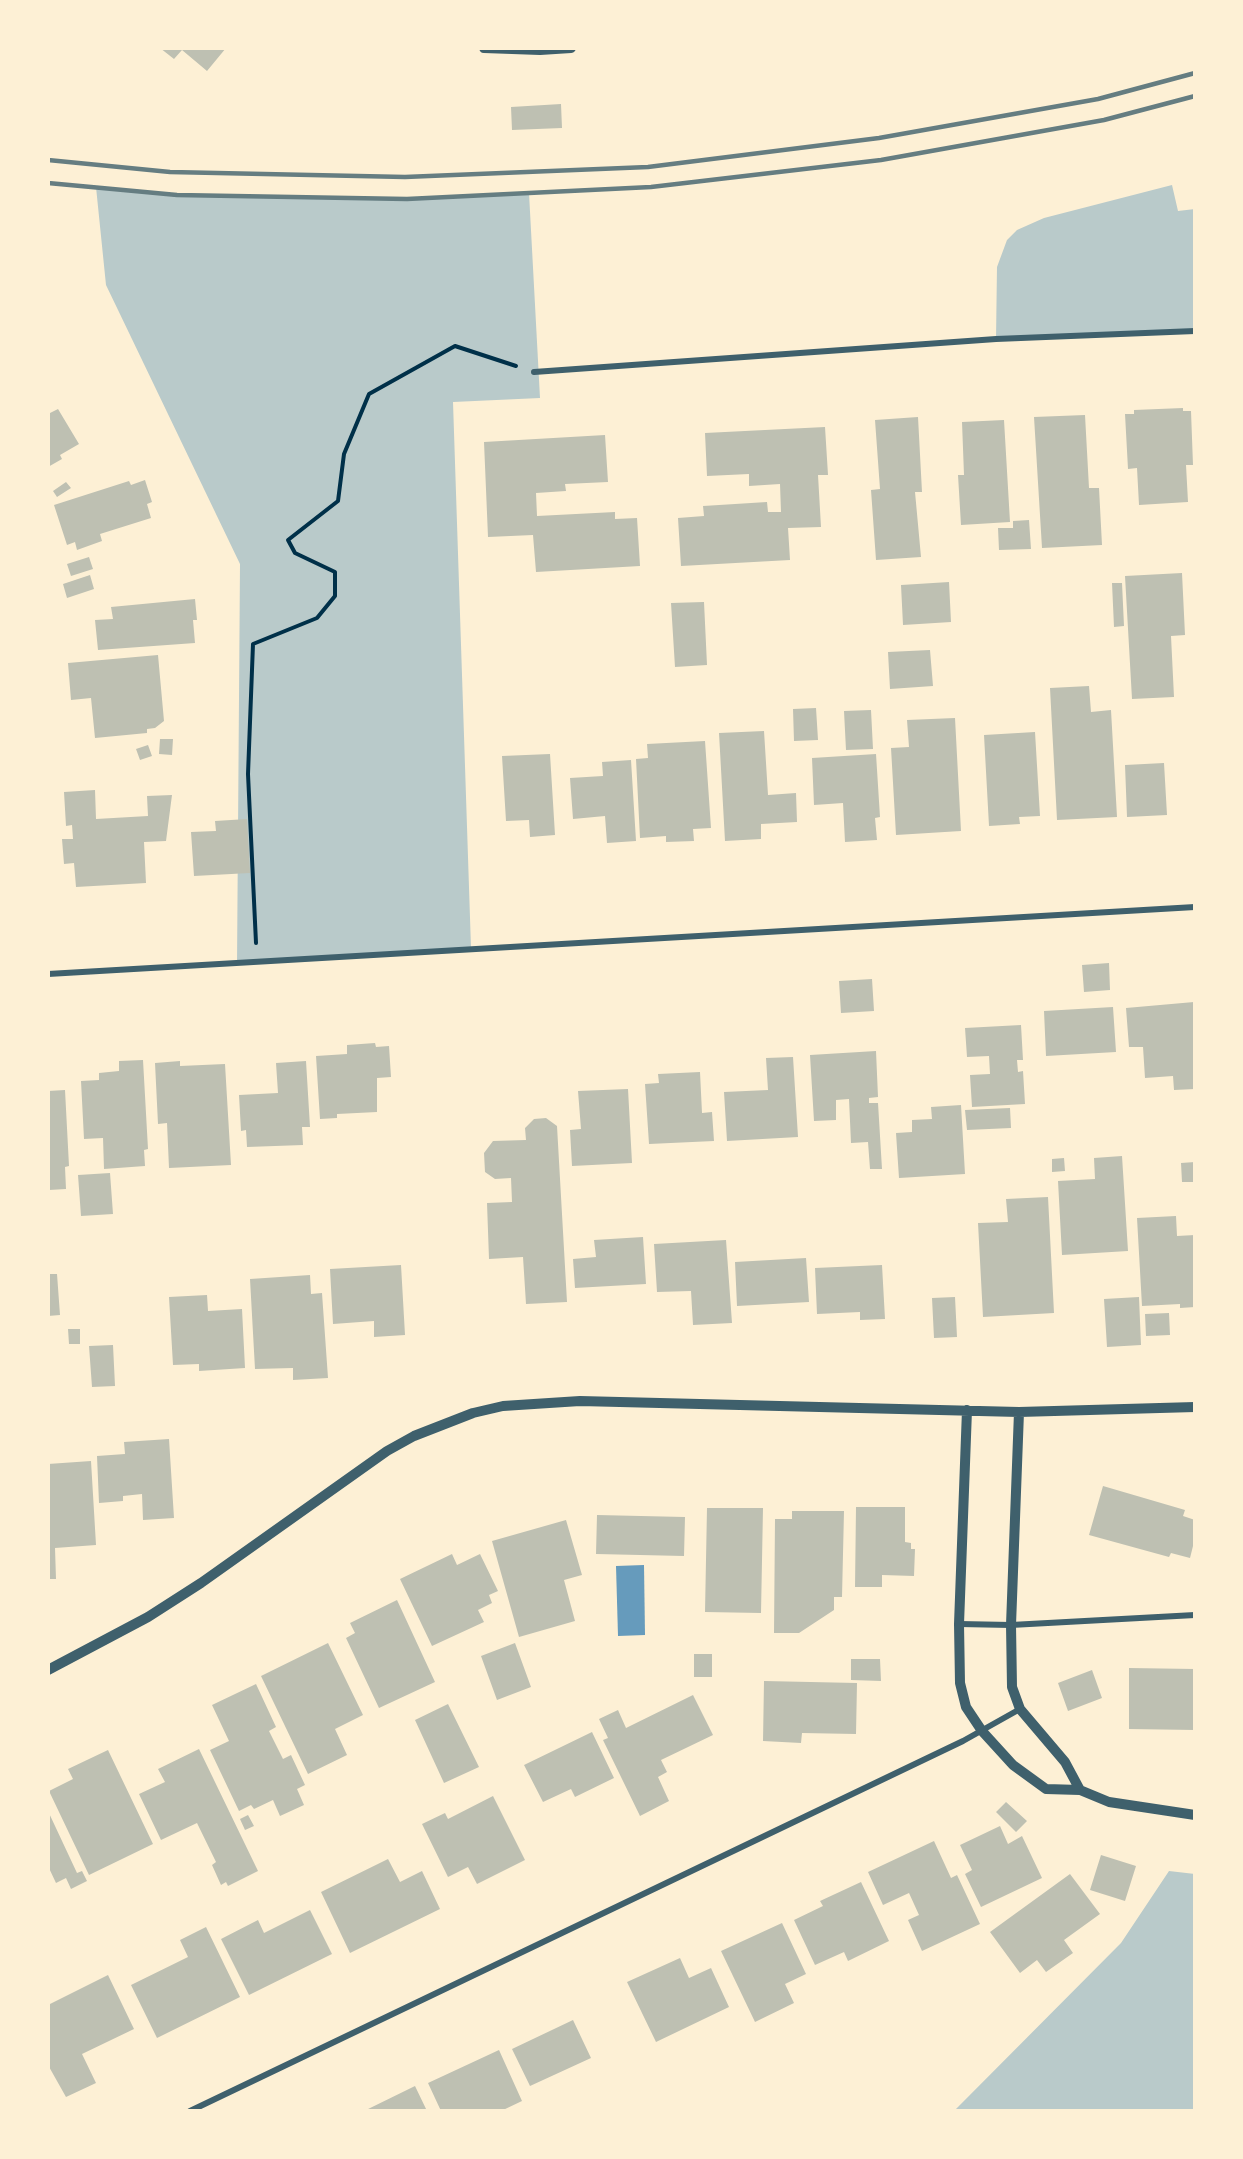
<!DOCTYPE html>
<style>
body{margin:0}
#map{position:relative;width:1243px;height:2159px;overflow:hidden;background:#fdf0d5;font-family:Manrope,sans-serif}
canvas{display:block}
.frame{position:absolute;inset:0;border:50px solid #fdf0d5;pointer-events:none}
</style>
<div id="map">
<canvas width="1243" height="2159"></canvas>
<div class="frame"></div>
</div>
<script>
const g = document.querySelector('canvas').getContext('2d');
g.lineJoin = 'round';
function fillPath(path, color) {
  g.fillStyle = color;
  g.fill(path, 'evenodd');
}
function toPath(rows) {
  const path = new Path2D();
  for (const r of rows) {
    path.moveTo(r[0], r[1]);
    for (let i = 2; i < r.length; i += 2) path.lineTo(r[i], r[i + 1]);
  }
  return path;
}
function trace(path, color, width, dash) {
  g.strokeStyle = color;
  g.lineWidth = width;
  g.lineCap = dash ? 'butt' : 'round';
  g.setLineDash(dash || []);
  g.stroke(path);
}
const green = toPath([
 [1172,185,1178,211,1195,209,1195,331,996,339,997,267,1007,240,1017,230,1044,218],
 [96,187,177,195,407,199,529,193,540,398,453,402,471,948,237,964,240,564,106,285],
 [1169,1871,1195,1874,1195,2111,954,2111,1121,1943]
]);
const water = toPath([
 [644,1565,645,1635,618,1636,616,1566]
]);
const building = toPath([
 [160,48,226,48,207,71,182,50,174,59],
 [561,104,562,128,512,130,511,107],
 [1183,408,1183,411,1191,411,1193,465,1186,465,1188,502,1139,505,1137,468,1128,469,1125,414,1134,414,1134,410],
 [58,409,79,444,60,455,62,459,48,467,48,414],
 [1085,415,1089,488,1099,488,1102,545,1042,548,1034,417],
 [918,417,922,492,915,492,921,557,876,560,871,490,880,489,875,420],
 [1004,420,1010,522,961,525,958,475,964,475,962,422],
 [825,427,828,475,818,475,821,527,788,528,790,560,681,566,678,518,704,516,703,506,767,502,768,512,781,512,780,484,749,486,749,474,707,476,705,433],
 [605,435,608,482,565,484,566,491,536,493,537,516,615,512,615,519,637,518,640,566,536,572,533,535,488,537,484,442],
 [145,480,152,502,147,504,151,518,100,534,102,541,77,550,75,542,67,545,54,505,129,481,131,485],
 [66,482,71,488,57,497,53,491],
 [1029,520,1031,549,999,550,998,528,1013,528,1013,521],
 [89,557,93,569,71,576,67,564],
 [1182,573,1185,635,1171,636,1174,697,1132,699,1125,576],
 [90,575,94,589,67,598,63,584],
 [949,582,951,622,903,625,901,585],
 [1112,583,1122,583,1124,626,1114,627],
 [195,599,197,620,193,620,195,643,98,650,95,620,113,619,111,607],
 [704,602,707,665,675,667,671,603],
 [930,650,933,686,890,689,888,652],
 [158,655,164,721,155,728,147,729,147,733,95,738,91,698,71,700,68,663],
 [1089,686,1091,712,1111,710,1117,817,1057,820,1050,688],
 [816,708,818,740,794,741,793,709],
 [871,710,873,749,846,750,844,711],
 [955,718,961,831,896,835,891,748,909,747,907,720],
 [764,731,768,795,796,793,797,822,761,824,761,839,725,841,719,733],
 [1035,732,1040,816,1019,817,1020,824,989,826,984,735],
 [160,739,173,739,172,755,159,754],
 [705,741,711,828,693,829,694,841,666,842,666,836,640,838,636,759,648,758,647,744],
 [148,745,152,756,140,760,136,749],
 [550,754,555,835,530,837,529,820,506,821,502,756],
 [876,754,880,817,875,818,877,840,845,842,843,803,814,805,812,758],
 [631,760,636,841,607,843,605,816,573,819,570,778,603,776,602,762],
 [1164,763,1167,815,1127,817,1125,765],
 [95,790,96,819,148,816,147,796,172,795,166,841,144,842,146,883,76,887,74,863,64,864,62,839,73,839,72,825,66,826,64,792],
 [247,819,250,873,194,876,191,832,216,831,215,821],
 [1109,963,1110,990,1084,992,1082,965],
 [872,979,874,1011,841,1013,839,981],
 [1194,1002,1195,1089,1174,1090,1173,1076,1145,1078,1143,1047,1129,1047,1126,1008],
 [1113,1007,1116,1052,1046,1056,1044,1011],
 [1021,1025,1023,1060,1017,1060,1018,1072,1023,1071,1025,1104,972,1107,970,1075,990,1074,989,1056,967,1057,965,1028],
 [375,1043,376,1047,389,1046,391,1077,377,1078,377,1112,337,1114,337,1118,320,1119,316,1056,347,1054,347,1045],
 [876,1051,878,1097,869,1098,869,1103,878,1103,882,1169,870,1169,868,1142,851,1143,849,1099,836,1100,836,1120,814,1121,810,1055],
 [793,1057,798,1137,727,1141,724,1092,768,1090,766,1058],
 [143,1060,148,1149,144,1150,145,1166,104,1169,103,1138,84,1139,81,1081,99,1080,99,1073,119,1071,119,1061],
 [180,1061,180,1066,225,1064,231,1165,169,1168,167,1123,158,1124,155,1063],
 [306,1061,310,1127,302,1127,303,1145,247,1147,246,1130,241,1131,239,1095,278,1093,276,1063],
 [700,1072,702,1113,712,1112,714,1141,649,1144,645,1084,659,1083,658,1074],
 [628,1089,632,1163,572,1166,570,1130,581,1129,578,1091],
 [65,1090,69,1166,65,1167,66,1189,49,1190,48,1091],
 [961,1105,965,1174,899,1178,896,1133,912,1132,912,1120,932,1119,931,1107],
 [1010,1108,1011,1128,967,1130,965,1110],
 [546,1118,557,1126,567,1302,526,1304,523,1257,489,1259,487,1203,512,1202,511,1178,495,1179,485,1172,484,1153,493,1141,526,1140,525,1128,534,1119],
 [1122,1156,1128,1251,1062,1255,1058,1181,1095,1179,1094,1158],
 [1064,1158,1065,1171,1052,1172,1052,1159],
 [1195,1162,1195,1182,1182,1182,1181,1163],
 [110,1173,113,1214,81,1216,78,1175],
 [1048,1197,1054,1313,983,1317,978,1223,1008,1222,1006,1199],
 [1176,1216,1177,1236,1195,1235,1195,1307,1180,1308,1180,1304,1142,1306,1137,1218],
 [643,1237,646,1284,575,1288,573,1259,596,1257,594,1240],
 [726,1240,732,1323,693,1325,691,1291,657,1292,654,1244],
 [806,1258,809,1302,737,1306,735,1262],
 [401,1265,405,1335,374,1337,374,1321,333,1324,330,1269],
 [882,1265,885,1319,860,1320,860,1312,817,1314,815,1268],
 [48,1274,57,1274,60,1315,48,1316],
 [310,1275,311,1294,322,1293,328,1378,293,1380,293,1368,255,1369,250,1279],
 [207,1295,208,1311,242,1309,245,1368,199,1371,199,1364,173,1365,169,1297],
 [955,1297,957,1337,934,1338,932,1298],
 [1139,1297,1141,1345,1107,1347,1104,1299],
 [1169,1313,1170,1335,1146,1336,1145,1314],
 [68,1329,80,1329,80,1344,69,1344],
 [113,1345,115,1386,92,1387,89,1346],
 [169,1439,174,1518,143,1520,142,1494,123,1496,123,1501,99,1503,97,1456,125,1454,124,1442],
 [91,1461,96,1545,55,1548,56,1579,48,1579,48,1464],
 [1103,1486,1185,1510,1183,1516,1195,1520,1195,1538,1190,1558,1171,1553,1169,1557,1089,1535],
 [856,1507,905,1507,905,1542,911,1543,911,1549,915,1549,914,1576,882,1575,882,1587,855,1587],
 [707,1508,763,1508,761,1613,705,1612],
 [792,1511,844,1511,842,1597,834,1597,834,1610,799,1633,774,1633,775,1519,792,1519],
 [597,1515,685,1517,684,1556,596,1554],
 [566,1520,582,1575,564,1580,575,1621,519,1637,492,1541],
 [452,1554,457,1565,480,1554,498,1591,489,1595,492,1603,478,1610,484,1622,432,1646,400,1579],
 [397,1600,435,1682,379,1708,346,1638,355,1633,350,1623],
 [328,1643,363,1715,335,1729,347,1755,308,1774,261,1676],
 [515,1643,531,1687,497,1700,481,1656],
 [694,1654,712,1654,712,1677,694,1677],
 [851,1659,880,1659,881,1681,851,1680],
 [1129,1668,1195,1669,1195,1730,1129,1729],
 [1092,1670,1102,1698,1068,1711,1058,1683],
 [764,1681,857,1683,856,1734,802,1733,801,1743,763,1741],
 [256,1684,276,1727,269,1731,283,1759,291,1755,305,1785,297,1789,304,1805,280,1816,273,1800,254,1809,251,1805,239,1811,210,1750,229,1741,212,1705],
 [693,1695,713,1735,661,1760,667,1772,658,1777,669,1801,640,1816,603,1740,608,1738,599,1719,618,1710,626,1728],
 [448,1704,479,1767,444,1783,415,1720],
 [592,1732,614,1778,575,1797,571,1789,543,1802,524,1765],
 [199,1749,258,1871,228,1886,226,1882,221,1885,212,1865,216,1862,197,1823,161,1840,139,1794,165,1782,158,1769],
 [108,1750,153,1844,89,1875,49,1791,73,1779,68,1769],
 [493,1796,525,1860,477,1884,468,1867,448,1877,422,1824,445,1813,448,1819],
 [1006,1802,1027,1821,1016,1832,996,1812],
 [48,1811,77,1873,82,1871,87,1881,71,1889,66,1878,56,1883,48,1866],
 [248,1815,254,1826,245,1830,240,1819],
 [1000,1826,1008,1844,1022,1836,1042,1878,981,1907,965,1874,972,1870,960,1845],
 [934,1841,951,1878,957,1875,980,1924,922,1951,908,1920,919,1915,909,1893,883,1905,868,1872],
 [1101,1855,1136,1866,1125,1901,1090,1890],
 [388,1859,400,1882,422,1871,440,1909,350,1953,321,1892],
 [1070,1874,1100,1914,1064,1940,1073,1953,1046,1972,1037,1960,1020,1973,990,1932],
 [861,1882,889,1941,848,1961,844,1952,815,1965,794,1920,823,1906,820,1901],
 [310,1910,332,1954,249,1995,221,1939,258,1920,264,1933],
 [782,1923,806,1974,785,1984,794,2003,755,2022,721,1951],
 [206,1927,240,1997,157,2038,131,1985,188,1957,180,1940],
 [680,1958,689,1978,711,1968,729,2007,656,2042,627,1982],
 [108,1975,134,2029,82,2054,96,2083,66,2097,48,2065,48,2005],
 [573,2020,591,2058,530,2086,512,2049],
 [499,2050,522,2101,501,2111,441,2111,428,2083],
 [415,2086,427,2111,364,2111]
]);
const path = toPath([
 [256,943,248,774,253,644,317,618,335,596,335,572,295,553,288,540,338,501,344,454,369,394,455,346,516,366]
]);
const minor = toPath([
 [534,372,996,339,1195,331],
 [48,974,1195,907],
 [959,1624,1011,1625,1195,1615],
 [190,2111,963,1741,1020,1709]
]);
const tertiary = toPath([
 [484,48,540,50,571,48],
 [967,1410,959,1624,960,1683,966,1707,982,1731,1013,1765,1046,1789,1080,1790,1109,1802,1195,1815],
 [1019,1412,1011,1625,1012,1687,1020,1709,1065,1762,1080,1790],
 [48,1670,148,1617,201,1583,387,1451,414,1436,473,1413,503,1406,580,1401,1019,1412,1195,1407]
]);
const rail = toPath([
 [48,160,170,172,405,177,648,167,879,138,1098,99,1195,73],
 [48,183,177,195,407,199,651,187,881,160,1104,120,1195,96]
]);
fillPath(green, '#b9caca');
fillPath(water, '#669bbc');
fillPath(building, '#bec0b2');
trace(path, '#003049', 4);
trace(minor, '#3f606c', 6);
trace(tertiary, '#3f606c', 10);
trace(rail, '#657d81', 4.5);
</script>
